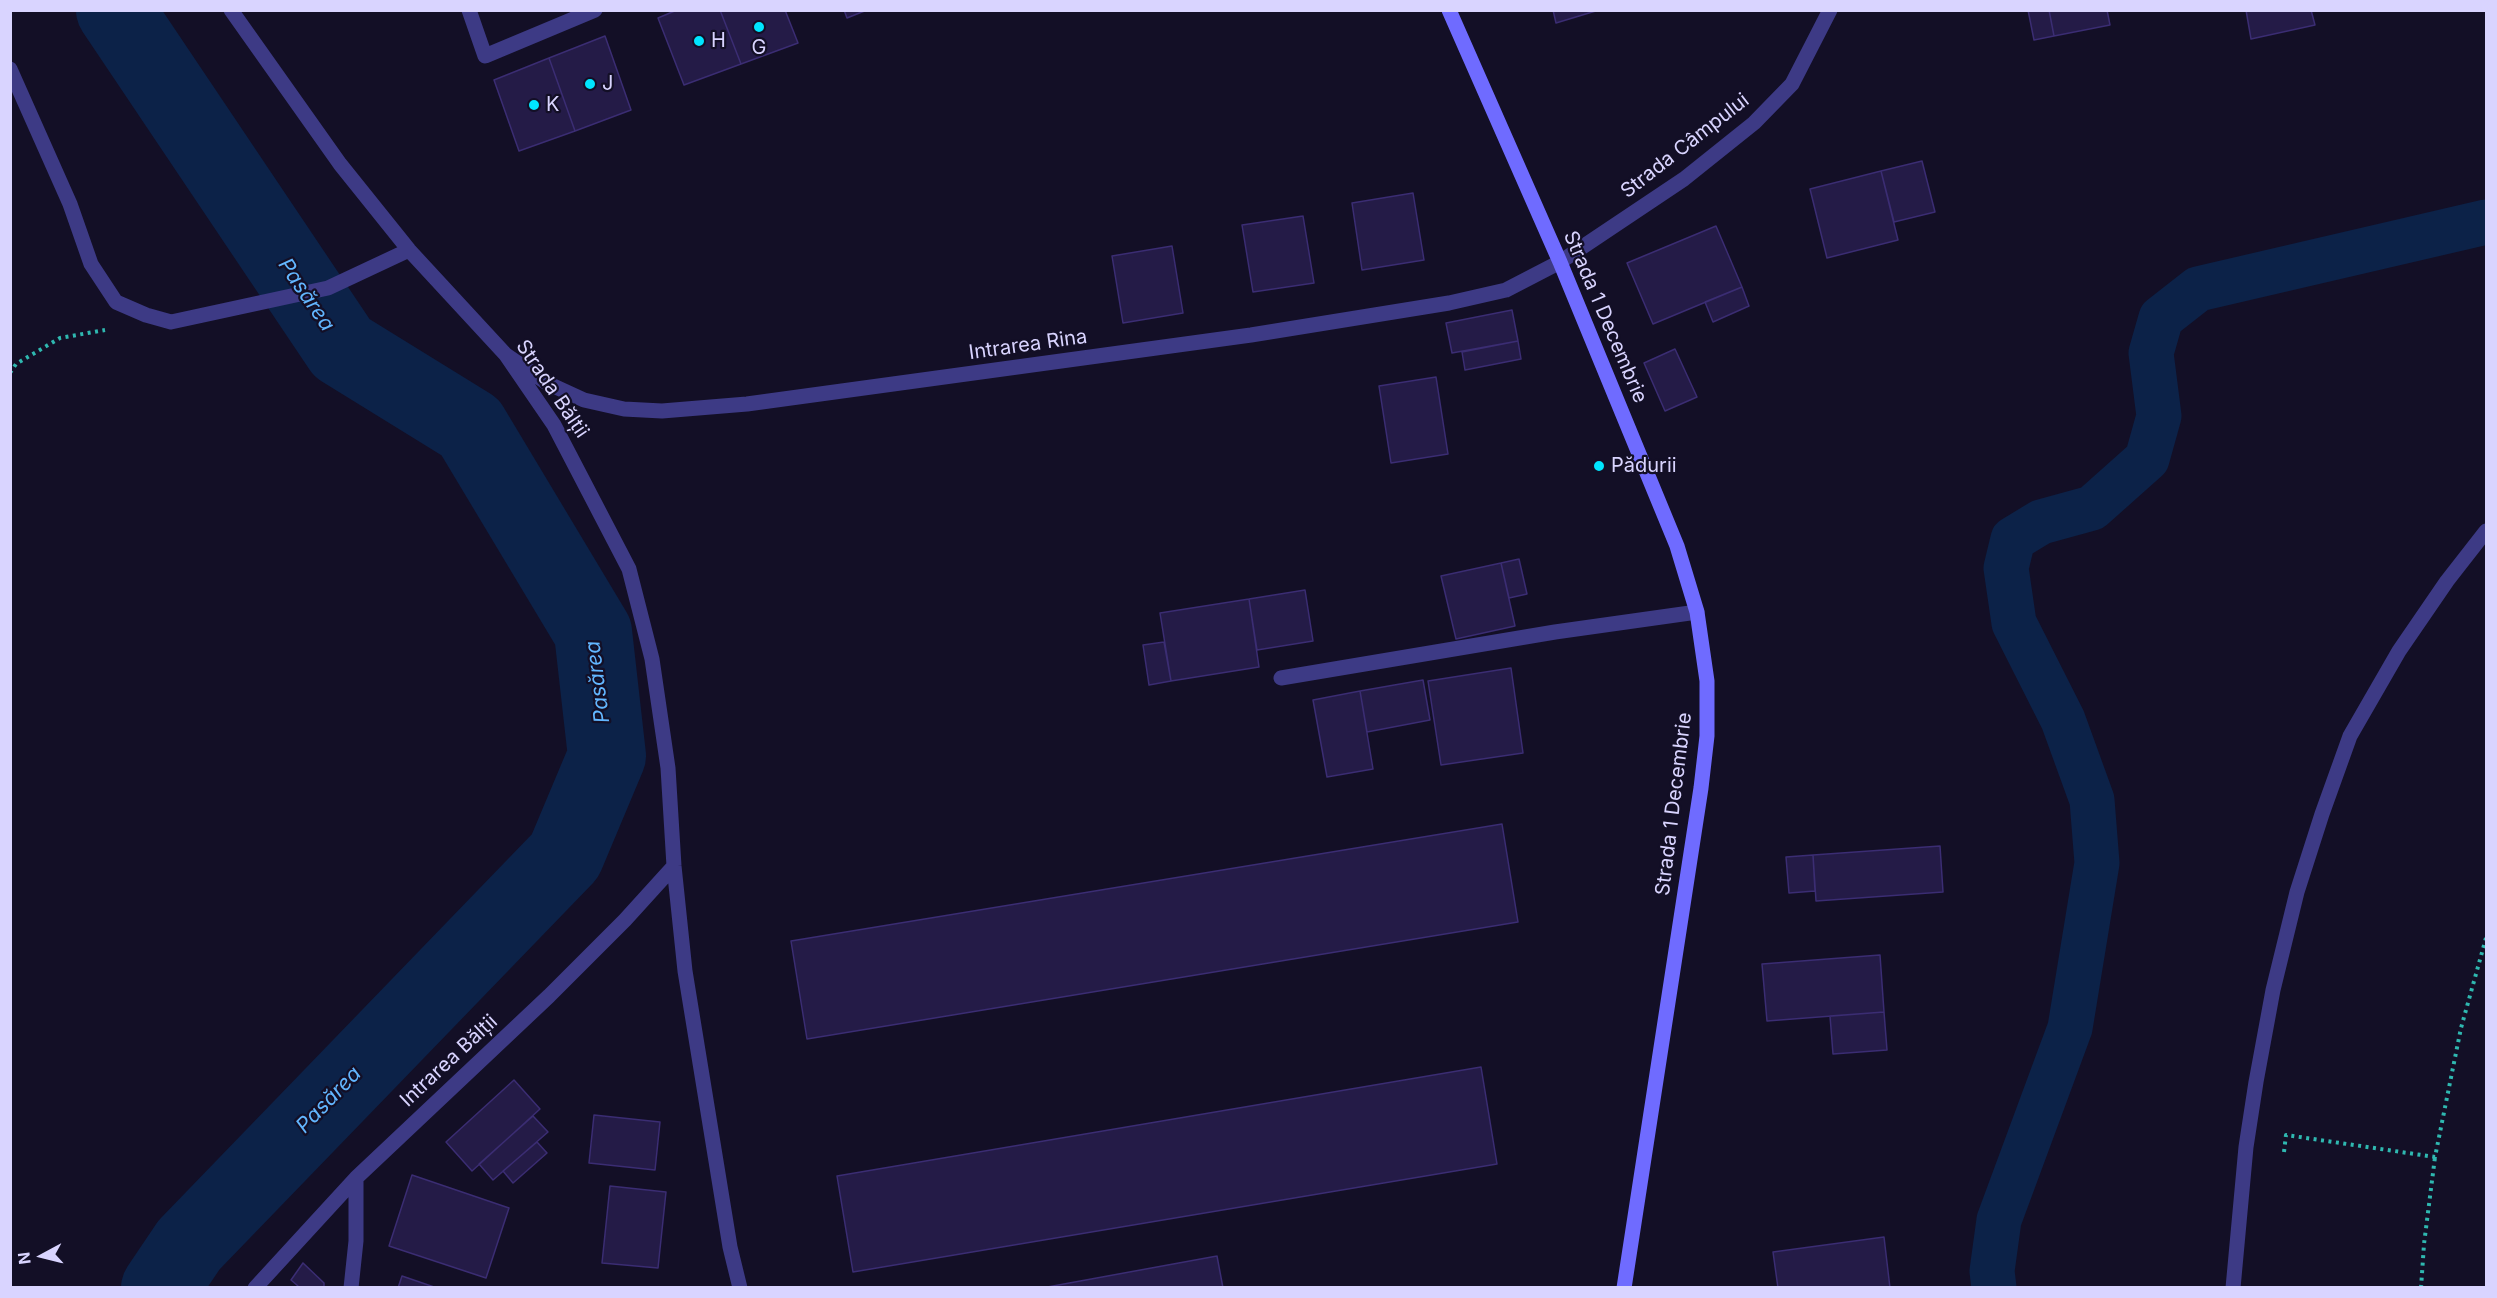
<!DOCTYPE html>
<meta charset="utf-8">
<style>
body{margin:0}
#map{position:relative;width:2497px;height:1298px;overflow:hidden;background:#130f26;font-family:Inter,sans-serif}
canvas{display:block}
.frame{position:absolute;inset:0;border:12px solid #d9d4ff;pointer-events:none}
.north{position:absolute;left:12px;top:1226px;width:60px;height:60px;-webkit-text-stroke:4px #130f26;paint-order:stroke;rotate:263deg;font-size:16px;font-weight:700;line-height:24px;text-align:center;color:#d9d4ff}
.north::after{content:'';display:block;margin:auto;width:21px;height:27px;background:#d9d4ff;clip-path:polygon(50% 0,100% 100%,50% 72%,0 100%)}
</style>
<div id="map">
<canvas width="2497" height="1298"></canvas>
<div class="frame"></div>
<div class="north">N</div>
</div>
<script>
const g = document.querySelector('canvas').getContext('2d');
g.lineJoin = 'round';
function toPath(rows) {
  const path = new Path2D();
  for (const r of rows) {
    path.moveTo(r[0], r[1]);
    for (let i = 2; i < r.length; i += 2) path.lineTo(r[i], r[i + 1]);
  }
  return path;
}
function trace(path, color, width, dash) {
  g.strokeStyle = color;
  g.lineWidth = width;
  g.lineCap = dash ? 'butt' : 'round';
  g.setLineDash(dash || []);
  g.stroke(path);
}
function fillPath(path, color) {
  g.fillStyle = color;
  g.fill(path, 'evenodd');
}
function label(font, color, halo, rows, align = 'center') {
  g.font = font + ' Inter,sans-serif';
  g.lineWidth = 4.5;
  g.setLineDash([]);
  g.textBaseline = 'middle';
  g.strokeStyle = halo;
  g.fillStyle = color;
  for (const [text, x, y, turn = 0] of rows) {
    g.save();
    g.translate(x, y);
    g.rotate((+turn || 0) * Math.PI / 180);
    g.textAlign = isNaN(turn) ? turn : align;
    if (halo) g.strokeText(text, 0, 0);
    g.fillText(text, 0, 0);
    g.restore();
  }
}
const canal = toPath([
 [1994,1288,1992,1271,1999,1220,2070,1028,2097,863,2092,800,2063,720,2014,623,2006,568,2013,539,2041,522,2092,508,2147,459,2159,416,2151,353,2161,318,2198,289,2486,222]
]);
const river = toPath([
 [115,10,342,348,470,427,593,632,607,756,565,856,189,1245,160,1288]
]);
const building = toPath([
 [677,10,720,10,741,64,684,85,658,18,677,10],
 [720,10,785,10,798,43,741,64,720,10],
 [844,10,867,10,847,18,844,10],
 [1553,10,1599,10,1556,23,1553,10],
 [2028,10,2049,10,2054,36,2034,40,2028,10],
 [2049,10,2107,10,2110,25,2054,36,2049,10],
 [2246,10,2311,10,2315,25,2251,39,2246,10],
 [605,36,631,110,575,131,549,58,605,36],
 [549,58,575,131,519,151,494,80,549,58],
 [1922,161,1935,212,1894,222,1881,171,1922,161],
 [1881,171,1898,240,1827,258,1810,189,1881,171],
 [1413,193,1424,260,1362,270,1352,203,1413,193],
 [1303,216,1314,283,1253,292,1242,225,1303,216],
 [1716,226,1742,287,1653,324,1627,263,1716,226],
 [1172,246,1183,313,1123,323,1112,256,1172,246],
 [1742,287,1749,306,1713,322,1705,302,1742,287],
 [1512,310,1518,341,1452,353,1446,323,1512,310],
 [1518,341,1521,359,1465,370,1462,352,1518,341],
 [1675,349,1697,397,1665,411,1644,363,1675,349],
 [1436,377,1448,454,1391,463,1379,386,1436,377],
 [1519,559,1527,594,1509,598,1501,563,1519,559],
 [1501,563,1515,626,1456,639,1441,576,1501,563],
 [1305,590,1313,641,1257,650,1249,599,1305,590],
 [1249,599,1259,667,1171,681,1160,613,1249,599],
 [1164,642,1171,681,1149,685,1143,645,1164,642],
 [1511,668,1523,753,1441,765,1428,681,1511,668],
 [1423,680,1430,720,1367,732,1360,691,1423,680],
 [1360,691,1373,769,1327,777,1313,700,1360,691],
 [1502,824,1518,922,807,1039,791,941,1502,824],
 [1940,846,1943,892,1816,901,1813,855,1940,846],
 [1813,855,1815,891,1789,893,1786,857,1813,855],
 [1880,955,1884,1012,1767,1021,1762,964,1880,955],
 [1884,1012,1887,1050,1833,1054,1830,1016,1884,1012],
 [1481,1067,1497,1164,853,1272,837,1176,1481,1067],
 [514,1080,540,1109,472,1171,446,1142,514,1080],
 [594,1115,660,1122,655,1170,589,1163,594,1115],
 [533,1116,548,1132,493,1180,479,1164,533,1116],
 [537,1142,547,1153,513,1183,503,1171,537,1142],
 [412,1175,509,1208,486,1278,389,1246,412,1175],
 [610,1186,666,1192,658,1268,602,1263,610,1186],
 [1884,1237,1890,1288,1778,1288,1773,1252,1884,1237],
 [1217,1256,1223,1288,1042,1288,1217,1256],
 [303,1263,324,1283,324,1288,297,1288,298,1286,291,1280,303,1263],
 [402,1276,437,1288,398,1288,402,1276]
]);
const path = toPath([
 [10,373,16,364,60,338,105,330],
 [2284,1152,2286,1135,2435,1157,2461,1028,2486,938],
 [2421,1288,2424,1244,2435,1157]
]);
const street = toPath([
 [231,10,340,164,409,250,506,355,554,425,629,569,652,659,668,768,674,866,685,971,730,1247,740,1288],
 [469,10,485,56,595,10],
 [10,69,70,204,91,264,116,302,146,315,171,322,328,288,409,250],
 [506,355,547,383,584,400,624,409,662,411,747,404,1251,335,1449,303,1506,290,1560,262,1684,179,1754,123,1792,84,1830,10],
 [1281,678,1555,632,1697,612],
 [255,1288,356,1178,549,996,625,920,674,866],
 [351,1288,356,1241,356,1178],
 [2233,1288,2246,1147,2256,1082,2273,990,2297,892,2322,814,2350,736,2399,651,2447,581,2486,531]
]);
const secondary = toPath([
 [1449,10,1560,262,1677,546,1697,612,1707,681,1707,736,1701,788,1624,1288]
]);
const markers = [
 [759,27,6,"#00e5ff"],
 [699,41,6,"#00e5ff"],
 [590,84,6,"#00e5ff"],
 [534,105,6,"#00e5ff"],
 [1599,466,6,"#00e5ff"]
];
const poiNames = [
 ["H",711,41],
 ["G",759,48,"center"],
 ["J",602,84],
 ["K",546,105],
 ["Pădurii",1611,466]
];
const streetNames = [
 ["Strada Câmpului",1685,146,-38],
 ["Strada 1 Decembrie",1605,317,67],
 ["Intrarea Rina",1028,345,-8],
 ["Strada Bălții",552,389,56],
 ["Strada 1 Decembrie",1674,804,-83],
 ["Intrarea Bălții",449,1061,-43]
];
const waterNames = [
 ["Pasărea",306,295,56],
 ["Pasărea",598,682,-97],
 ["Pasărea",329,1100,-46]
];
trace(canal, '#0c2248', 45);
trace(river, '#0c2248', 78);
fillPath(building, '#241b47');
trace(building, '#3b2d73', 1.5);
trace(path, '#2fb8b0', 4, [3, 4.5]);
trace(street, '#3d3a85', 15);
trace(secondary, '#6f6bff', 15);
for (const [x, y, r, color] of markers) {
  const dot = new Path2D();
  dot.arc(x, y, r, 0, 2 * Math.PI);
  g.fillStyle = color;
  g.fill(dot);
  trace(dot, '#130f26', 2);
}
label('20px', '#d9d4ff', '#130f26', poiNames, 'left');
label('20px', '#d9d4ff', '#130f26', streetNames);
label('italic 21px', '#62b6ff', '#130f26', waterNames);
</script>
